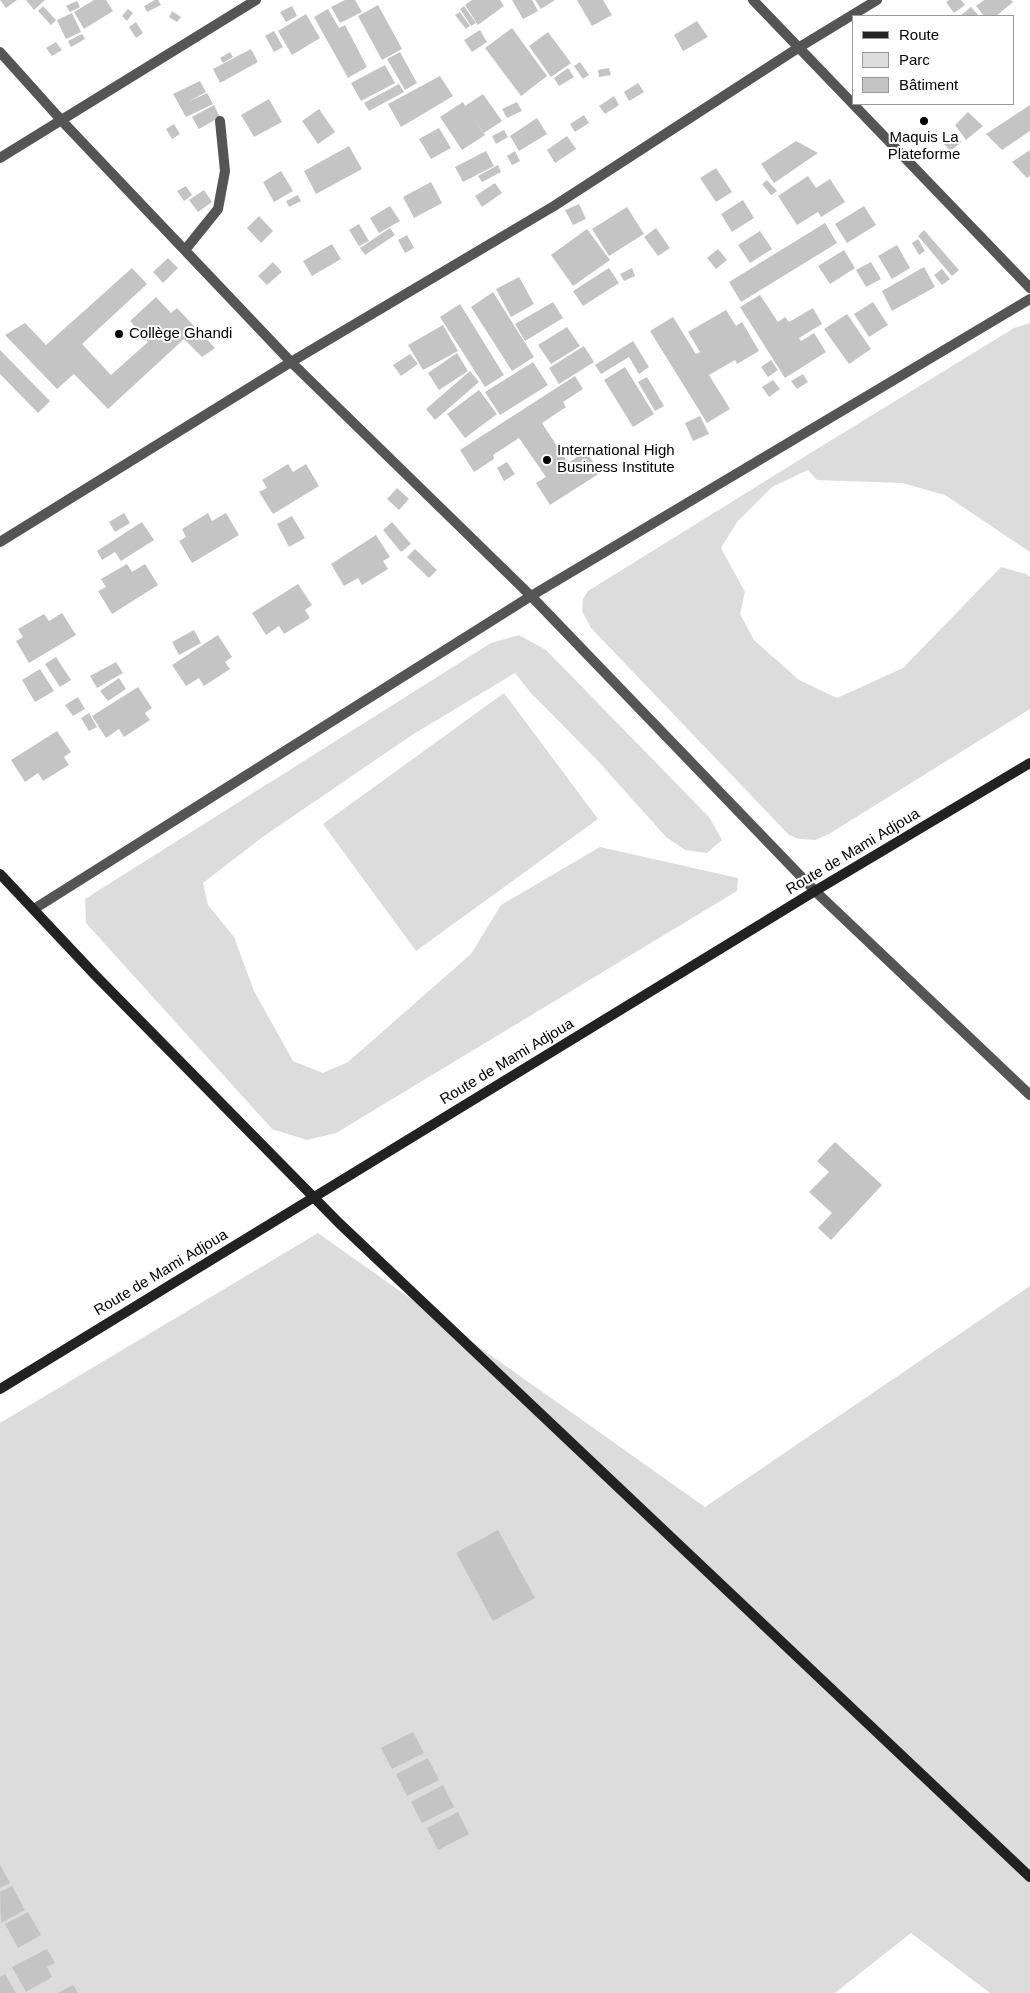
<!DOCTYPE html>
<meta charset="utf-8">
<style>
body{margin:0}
#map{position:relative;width:1030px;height:1993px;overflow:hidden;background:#fff;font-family:Helvetica,sans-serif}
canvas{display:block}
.legend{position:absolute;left:852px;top:15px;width:162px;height:90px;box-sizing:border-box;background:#fff;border:1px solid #999;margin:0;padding:6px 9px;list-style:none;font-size:15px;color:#000}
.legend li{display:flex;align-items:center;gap:10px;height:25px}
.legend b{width:25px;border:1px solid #999}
</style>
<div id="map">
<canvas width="1030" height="1993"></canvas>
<ul class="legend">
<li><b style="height:6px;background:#222"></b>Route</li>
<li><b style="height:14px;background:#dcdcdc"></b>Parc</li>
<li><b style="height:14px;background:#c4c4c4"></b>Bâtiment</li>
</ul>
</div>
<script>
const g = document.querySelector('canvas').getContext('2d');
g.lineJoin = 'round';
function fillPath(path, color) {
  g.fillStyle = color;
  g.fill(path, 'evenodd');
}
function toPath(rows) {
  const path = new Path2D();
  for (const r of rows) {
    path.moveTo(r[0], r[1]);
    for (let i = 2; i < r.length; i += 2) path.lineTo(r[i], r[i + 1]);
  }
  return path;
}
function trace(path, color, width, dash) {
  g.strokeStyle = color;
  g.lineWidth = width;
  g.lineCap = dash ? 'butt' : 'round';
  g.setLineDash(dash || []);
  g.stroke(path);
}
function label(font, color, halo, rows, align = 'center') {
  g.font = font + ' Helvetica,sans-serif';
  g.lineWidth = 4;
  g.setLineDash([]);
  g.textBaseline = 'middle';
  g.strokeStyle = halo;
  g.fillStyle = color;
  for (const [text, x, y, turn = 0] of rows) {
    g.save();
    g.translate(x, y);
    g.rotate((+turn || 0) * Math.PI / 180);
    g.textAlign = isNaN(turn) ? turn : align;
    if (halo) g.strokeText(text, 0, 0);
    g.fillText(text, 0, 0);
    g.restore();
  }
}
const green = toPath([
 [1030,323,1030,552,945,495,902,483,817,480,808,470,772,487,737,522,721,548,745,592,740,614,754,640,799,680,837,698,903,668,1001,567,1026,574,1030,577,1030,709,829,834,815,840,799,839,789,835,591,628,582,611,583,599,588,591,804,457,1014,328],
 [519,635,546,650,709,817,722,840,707,853,685,850,666,837,599,762,531,693,515,673,412,735,264,836,203,883,208,905,234,937,254,991,293,1061,323,1073,348,1062,471,954,501,905,600,847,738,878,737,891,336,1133,307,1140,272,1129,86,923,85,899,491,643],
 [504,693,598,819,416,951,323,824],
 [318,1233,705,1507,1030,1286,1030,1993,990,1993,911,1933,835,1993,0,1993,0,1423]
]);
const building = toPath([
 [0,0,17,0,6,8],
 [26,0,45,0,34,10],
 [94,0,106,0,113,11,84,29,74,12],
 [155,0,158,0,161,5,147,12,144,6],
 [345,0,355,0,362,12,340,23,331,7],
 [472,0,500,0,504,6,478,25,465,5],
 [512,0,532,0,538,11,523,19],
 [535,0,555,0,541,9],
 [577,0,603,0,612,15,592,26],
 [949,0,961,0,965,5,954,13,946,2],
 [984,0,1011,0,1013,2,996,16,984,16,976,6],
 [77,1,80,7,70,12,66,6],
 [378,5,402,49,382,60,358,16],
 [43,6,56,20,51,25,38,11],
 [292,6,297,16,286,22,280,12],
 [464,6,476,23,471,26,460,9],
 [971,7,979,16,960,16],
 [128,9,133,13,127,21,122,16],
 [328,9,339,28,345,25,367,67,348,78,314,17],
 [172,11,181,17,177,22,169,17],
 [460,12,470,26,466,29,455,15],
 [72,13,81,32,66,39,57,20],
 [306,14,320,38,292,55,278,31],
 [697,21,708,37,683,51,674,35],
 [136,22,143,33,136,38,129,27],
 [512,28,547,76,521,96,485,48],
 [480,30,487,42,472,52,464,40],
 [274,31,283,47,274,52,265,36],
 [548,32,571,63,551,77,529,46],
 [82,34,85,39,71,47,68,41],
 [56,42,62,50,52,56,46,48],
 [251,49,258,62,220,83,213,69],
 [230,52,233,57,223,63,220,58],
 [400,52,417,83,405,90,387,59],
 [580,62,589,75,583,79,574,66],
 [385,65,395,83,361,101,351,83],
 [568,68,574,77,559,86,554,78],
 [609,68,611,75,599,77,598,70],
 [440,76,453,96,401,127,388,104],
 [200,81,206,92,188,102,207,93,213,104,186,117,173,94],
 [638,83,644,92,629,101,624,92],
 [399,84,404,92,369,111,364,103],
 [483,94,502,121,484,133,474,119,485,135,462,150,440,117,463,102,465,106],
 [614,96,619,105,605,114,599,106],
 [269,99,282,122,254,137,241,115],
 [517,102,522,111,507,118,502,109],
 [214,105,220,117,199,129,192,117],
 [1030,105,1030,131,1002,150,986,134],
 [319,109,335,132,318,144,302,121],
 [968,112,983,126,966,140,955,125],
 [584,115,589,123,575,132,570,124],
 [537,118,547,134,519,151,510,136],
 [174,124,180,134,172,139,166,129],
 [439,128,451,148,431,159,419,139],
 [504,130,508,137,496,144,492,136],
 [955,134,962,142,950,151,943,143],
 [567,136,576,149,555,163,547,150],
 [796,141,818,153,774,183,761,164],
 [349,146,362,169,316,194,304,171],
 [1030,150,1030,176,1027,178,1012,162],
 [486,151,494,166,463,182,455,167],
 [515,151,520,161,512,165,507,156],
 [498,165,501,172,482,182,478,176],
 [716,168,732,192,716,202,700,178],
 [281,171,293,191,274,202,263,182],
 [808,176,816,188,830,179,845,202,821,217,818,212,797,225,778,196],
 [767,180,777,191,771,195,762,184],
 [431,182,442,203,414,218,403,197],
 [495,183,502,193,482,207,475,196],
 [186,186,192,195,184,201,177,191],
 [204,190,212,202,198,212,189,200],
 [298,195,301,201,289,207,286,201],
 [743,200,754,218,732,232,721,214],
 [579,204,586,219,573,225,565,210],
 [390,206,400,221,379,233,370,218],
 [864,206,876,225,847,243,835,224],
 [627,207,644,234,609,256,592,229],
 [259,216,273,231,261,243,247,228],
 [825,223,837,243,741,302,729,282],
 [359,224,369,241,359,246,349,230],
 [390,228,395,235,365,255,360,248],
 [656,228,670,248,658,256,644,237],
 [587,229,610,260,573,286,551,255],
 [924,230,959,270,952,276,918,236],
 [760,231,772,249,750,263,738,245],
 [407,235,414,248,405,253,398,240],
 [918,239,925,251,919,255,912,243],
 [332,244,341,259,312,276,303,261],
 [897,245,910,268,892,279,878,256],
 [718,249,727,260,716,269,707,258],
 [844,250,855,268,830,284,818,266],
 [168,258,178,268,163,283,153,272],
 [273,262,282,272,267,285,258,276],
 [871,262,881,279,866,287,856,270],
 [924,267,935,287,892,311,882,291],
 [132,268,147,284,82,344,111,375,148,342,130,321,156,297,171,313,177,308,215,348,202,357,184,339,108,409,74,374,57,389,5,335,25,323,46,345],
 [609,268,619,283,583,306,573,291],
 [632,268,635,276,624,281,620,274],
 [942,269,950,279,942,285,934,275],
 [519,277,534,304,511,317,496,289],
 [493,292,534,357,512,371,471,307],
 [760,295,778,322,785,317,789,322,813,308,822,324,799,338,801,341,814,333,826,352,785,378,740,307],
 [553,302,563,318,525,341,515,324],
 [873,302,888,325,869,337,854,314],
 [460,304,504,375,485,387,440,317],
 [726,310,736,326,742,322,759,351,737,364,735,360,709,375,730,409,707,423,650,331,673,317,696,354,700,352,688,332],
 [847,314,871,349,849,364,824,329],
 [443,325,458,351,423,370,408,345],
 [567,327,580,346,551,364,538,345],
 [633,341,649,367,639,374,629,357,601,374,595,365],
 [584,346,594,362,559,384,549,368],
 [0,350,50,401,38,413,0,374],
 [457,353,468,371,439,390,428,373],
 [410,354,418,364,401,376,393,365],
 [771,360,778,370,768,377,761,367],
 [533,362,548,385,500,415,485,392],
 [625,367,654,414,633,427,604,380],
 [470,371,479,382,435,420,426,409],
 [803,374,808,382,797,389,791,381],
 [575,376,583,389,563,402,566,407,542,423,568,463,586,451,600,473,550,505,536,483,546,477,519,438,493,455,494,459,474,472,460,450],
 [647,377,664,406,655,411,638,382],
 [773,380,780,389,769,397,762,387],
 [479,390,497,414,465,438,447,414],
 [700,416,709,434,693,441,685,423],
 [507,462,515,474,504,481,497,468],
 [288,464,293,472,306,464,319,486,273,514,259,492,267,488,262,480],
 [397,488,409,499,399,510,387,499],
 [124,513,130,523,115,532,109,522],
 [208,513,212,521,226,513,239,535,192,563,179,541,186,537,182,529],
 [292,516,305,538,289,547,277,524],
 [142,522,154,540,121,561,115,552,102,560,97,551],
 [392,522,411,544,401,552,383,530],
 [376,535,390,557,383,561,388,569,362,585,358,578,344,586,331,564],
 [415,549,437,570,429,578,407,557],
 [127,564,132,572,145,564,158,585,112,614,98,591,106,587,101,579],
 [298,584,312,605,305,610,310,618,284,634,279,626,266,635,252,613],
 [62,613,76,635,29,663,16,641,23,637,18,629,44,614,49,621],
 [194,630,201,643,179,655,172,642],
 [218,635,232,657,225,662,230,669,204,686,199,678,186,686,172,665],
 [56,657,71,680,60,687,45,664],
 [116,662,123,673,97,688,90,676],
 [40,669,54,691,35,702,22,680],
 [119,678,126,689,108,701,100,691],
 [138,687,152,708,145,713,150,720,124,737,119,729,106,738,92,716],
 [78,697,85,709,73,716,65,705],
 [89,713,97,727,89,731,81,718],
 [57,731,71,752,64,757,69,765,43,781,38,773,25,782,11,760],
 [835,1142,882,1185,831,1240,818,1228,832,1213,809,1192,829,1172,817,1161],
 [498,1530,535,1598,493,1621,456,1553],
 [413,1732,424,1753,392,1769,381,1748],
 [428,1758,439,1780,407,1796,396,1774],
 [443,1785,454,1807,422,1823,411,1802],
 [458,1812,469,1834,438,1850,427,1828],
 [0,1865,10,1883,0,1888],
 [12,1886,25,1910,1,1923,0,1892],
 [28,1912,41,1935,18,1948,5,1924],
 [47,1949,55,1963,47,1967,52,1977,26,1992,12,1967],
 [5,1974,16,1993,0,1993,0,1977],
 [73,1985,78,1993,58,1993]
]);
const street = toPath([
 [753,0,1030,288],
 [0,52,62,121,291,362,531,596,815,891,1030,1095],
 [0,158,256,0],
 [185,250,218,209,225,171,220,121],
 [0,542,291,362,554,206,798,48,877,0],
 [34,909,531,596,1030,299]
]);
const secondary = toPath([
 [0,874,96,976,339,1223,1030,1877],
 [0,1389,815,891,1030,763]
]);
const markers = [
 [924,121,5,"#000"],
 [119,334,5,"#000"],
 [547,460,5,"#000"]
];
const poiNames = [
 ["Maquis La",924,138,"center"],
 ["Plateforme",924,155,"center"],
 ["Collège Ghandi",129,334],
 ["International High",557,451],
 ["Business Institute",557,468]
];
const streetNames = [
 ["Route de Mami Adjoua",853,852,-31],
 ["Route de Mami Adjoua",507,1062,-31],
 ["Route de Mami Adjoua",161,1273,-31]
];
fillPath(green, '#dcdcdc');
fillPath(building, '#c4c4c4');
trace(street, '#555', 10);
trace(secondary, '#222', 10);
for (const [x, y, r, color] of markers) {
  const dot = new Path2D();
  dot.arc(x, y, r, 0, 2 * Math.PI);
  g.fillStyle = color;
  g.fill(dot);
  trace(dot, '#fff', 2);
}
label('15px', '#000', '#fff', poiNames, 'left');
label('15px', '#000', '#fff', streetNames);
</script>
